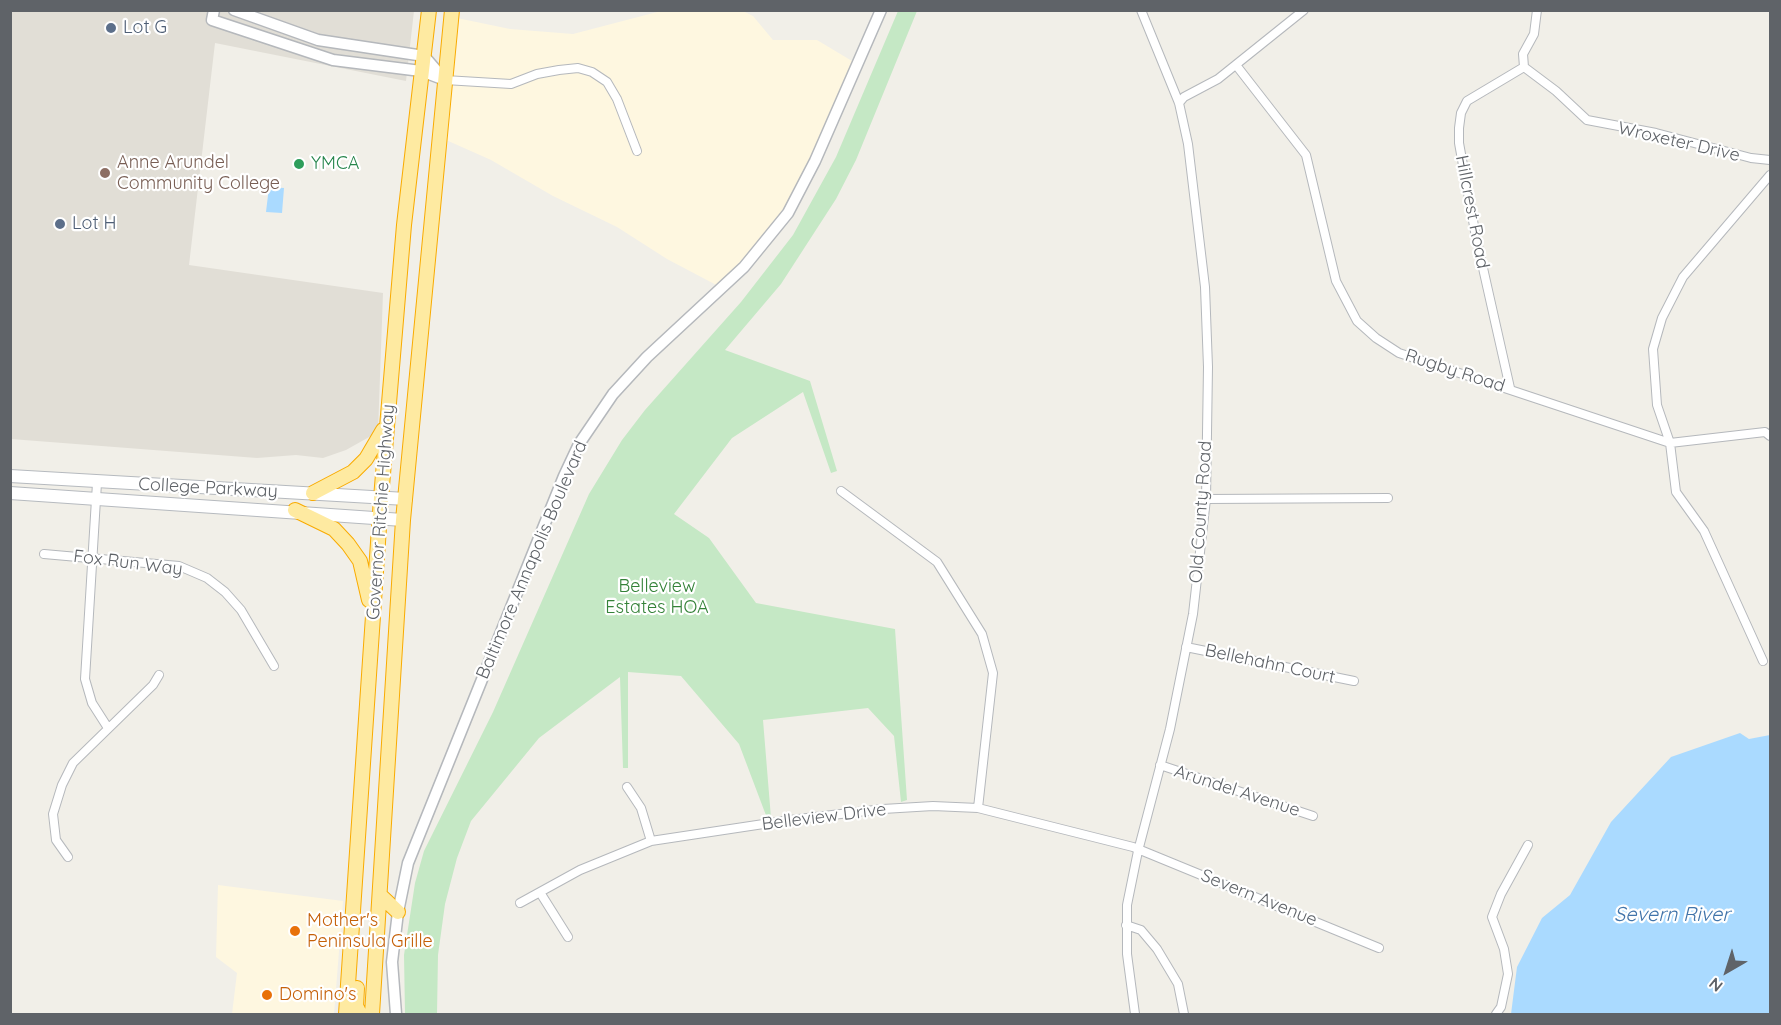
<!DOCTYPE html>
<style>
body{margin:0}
#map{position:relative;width:1781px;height:1025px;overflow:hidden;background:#f1efe8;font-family:Quicksand,sans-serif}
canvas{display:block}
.frame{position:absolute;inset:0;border:12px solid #5f6368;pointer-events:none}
.north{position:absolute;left:1697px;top:941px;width:60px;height:60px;-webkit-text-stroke:4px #fff;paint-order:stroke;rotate:219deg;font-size:16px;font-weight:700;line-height:24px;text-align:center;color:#5f6368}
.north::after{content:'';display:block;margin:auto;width:21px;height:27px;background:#5f6368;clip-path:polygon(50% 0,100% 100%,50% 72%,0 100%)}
</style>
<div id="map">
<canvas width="1781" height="1025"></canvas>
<div class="frame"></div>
<div class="north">N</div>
</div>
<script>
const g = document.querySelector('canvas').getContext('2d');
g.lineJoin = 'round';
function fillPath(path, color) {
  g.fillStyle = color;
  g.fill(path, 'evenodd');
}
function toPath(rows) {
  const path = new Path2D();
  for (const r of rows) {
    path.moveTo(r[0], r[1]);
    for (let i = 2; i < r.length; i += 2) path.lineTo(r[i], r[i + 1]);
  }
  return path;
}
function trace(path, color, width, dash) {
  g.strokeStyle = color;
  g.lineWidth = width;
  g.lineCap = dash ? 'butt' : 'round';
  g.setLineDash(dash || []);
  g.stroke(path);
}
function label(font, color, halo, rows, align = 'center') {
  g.font = font + ' Quicksand,sans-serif';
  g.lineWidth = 4.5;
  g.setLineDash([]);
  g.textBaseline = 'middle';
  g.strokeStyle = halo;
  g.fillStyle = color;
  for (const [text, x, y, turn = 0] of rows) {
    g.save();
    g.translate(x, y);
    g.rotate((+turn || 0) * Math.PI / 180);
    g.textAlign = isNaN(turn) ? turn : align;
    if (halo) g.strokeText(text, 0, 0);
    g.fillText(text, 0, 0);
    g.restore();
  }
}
const commercial = toPath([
 [661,11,743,11,753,16,773,40,817,40,857,64,800,191,722,288,667,259,617,227,553,196,491,160,446,140,457,18,510,29,573,34],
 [218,885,343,901,334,1014,232,1014,237,973,216,957]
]);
const education = toPath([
 [10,11,414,11,406,81,215,43,189,265,383,293,378,432,346,450,323,458,296,455,257,458,11,439]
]);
const green = toPath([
 [898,11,917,11,856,160,836,199,781,284,725,350,810,381,837,471,831,473,803,392,732,438,674,514,709,538,756,603,895,629,907,800,901,802,894,736,868,708,763,720,771,818,767,818,739,744,681,676,628,672,628,768,623,768,620,677,539,738,471,821,457,858,445,904,438,955,437,1014,405,1014,404,955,415,883,424,851,493,712,589,494,622,440,645,410,741,302,793,235,836,157]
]);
const water = toPath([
 [269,187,284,188,282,213,266,212],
 [1740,733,1749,739,1770,735,1770,1014,1511,1014,1517,967,1542,918,1570,895,1611,822,1671,757]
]);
const minor = toPath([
 [1537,10,1534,34,1523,54,1524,67,1556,91,1587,120,1656,133,1751,158,1770,160],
 [1236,65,1306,155,1336,281,1357,321,1376,338,1399,353,1670,443,1765,432,1770,436],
 [445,80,511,84,537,74,559,70,578,68,592,72,607,82,617,99,637,151],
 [1179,103,1184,97,1218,79,1304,10],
 [1510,388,1476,237,1459,143,1459,128,1461,113,1467,101,1524,67],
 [97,483,85,679,92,703,108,728],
 [841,491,937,562,982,634,993,673,978,808],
 [1206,499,1388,498],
 [44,554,179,566,207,578,225,592,241,610,274,666],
 [1186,647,1354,681],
 [1763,661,1704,531,1676,492,1670,443,1657,405,1653,349,1662,318,1683,277,1770,175],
 [1160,765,1313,816],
 [627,787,641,808,651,841],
 [68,857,56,840,53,814,62,785,73,763,153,685,159,675],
 [541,894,568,937],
 [520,903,580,870,651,841,790,820,883,809,933,806,978,808,1133,847,1379,948],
 [1126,925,1141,930,1157,949,1178,984,1184,1014],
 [1135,1014,1127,954,1127,905,1138,851,1170,729,1193,614,1206,499,1208,367,1205,287,1188,144,1179,103,1141,10],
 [1496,1014,1501,1007,1508,974,1504,949,1492,917,1501,894,1528,845]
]);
const tertiary = toPath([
 [214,10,212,20,333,60,421,71,445,80],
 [234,10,318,40,424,56,443,78],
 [396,1014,392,962,398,912,408,863,564,476,579,444,613,394,647,357,744,267,788,213,815,161,881,10]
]);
const secondary = toPath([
 [10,476,406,499],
 [10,493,403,520]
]);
const trunk = toPath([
 [313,493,353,472,366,459,383,430],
 [295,510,334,529,348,544,360,561,369,600],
 [380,895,398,912],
 [357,988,356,1006,360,1014],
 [346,1014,381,498,404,225,429,10],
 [372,1014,403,520,452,10]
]);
const markers = [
 [111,28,6,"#5c6f8a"],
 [299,164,6,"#2e9e5b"],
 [105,173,6,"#8d6e63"],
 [60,224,6,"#5c6f8a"],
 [295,931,6,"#e8710a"],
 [267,995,6,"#e8710a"]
];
const serviceNames = [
 ["Lot G",123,28],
 ["Lot H",72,224]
];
const streetNames = [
 ["Wroxeter Drive",1679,142,13],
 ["Hillcrest Road",1472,212,79],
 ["Rugby Road",1455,371,18],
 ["College Parkway",208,488,3],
 ["Governor Ritchie Highway",381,512,-86],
 ["Old County Road",1201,512,-86],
 ["Baltimore Annapolis Boulevard",532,560,-67],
 ["Fox Run Way",128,563,7],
 ["Bellehahn Court",1270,664,12],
 ["Arundel Avenue",1237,791,18],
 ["Belleview Drive",824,817,-7],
 ["Severn Avenue",1259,898,22]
];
const educationNames = [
 ["Anne Arundel",117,163],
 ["Community College",117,184]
];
const leisureNames = [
 ["YMCA",311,164]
];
const parkNames = [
 ["Belleview",657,587],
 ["Estates HOA",657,608]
];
const foodNames = [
 ["Mother's",307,921],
 ["Peninsula Grille",307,942],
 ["Domino's",279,995]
];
const waterNames = [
 ["Severn River",1672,915]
];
fillPath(commercial, '#fef7e0');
fillPath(education, '#e1ded6');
fillPath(green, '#c5e8c5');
fillPath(water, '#aadaff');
trace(minor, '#b5b8bc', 10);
trace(tertiary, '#b5b8bc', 13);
trace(secondary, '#b6babf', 14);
trace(trunk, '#f9ab00', 16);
trace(minor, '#fff', 8);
trace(tertiary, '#fff', 10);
trace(secondary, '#fff', 12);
trace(trunk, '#feeaa1', 14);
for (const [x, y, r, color] of markers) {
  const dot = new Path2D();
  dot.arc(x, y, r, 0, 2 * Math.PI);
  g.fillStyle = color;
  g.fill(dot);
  trace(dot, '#fff', 2);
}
label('18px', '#4e5e75', '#fff', serviceNames, 'left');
label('18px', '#5f6368', '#fff', streetNames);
label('18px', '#785e54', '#fff', educationNames, 'left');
label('18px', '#27864d', '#fff', leisureNames, 'left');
label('18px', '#348238', '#fff', parkNames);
label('18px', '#c56008', '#fff', foodNames, 'left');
label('italic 20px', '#4174aa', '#fff', waterNames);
</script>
